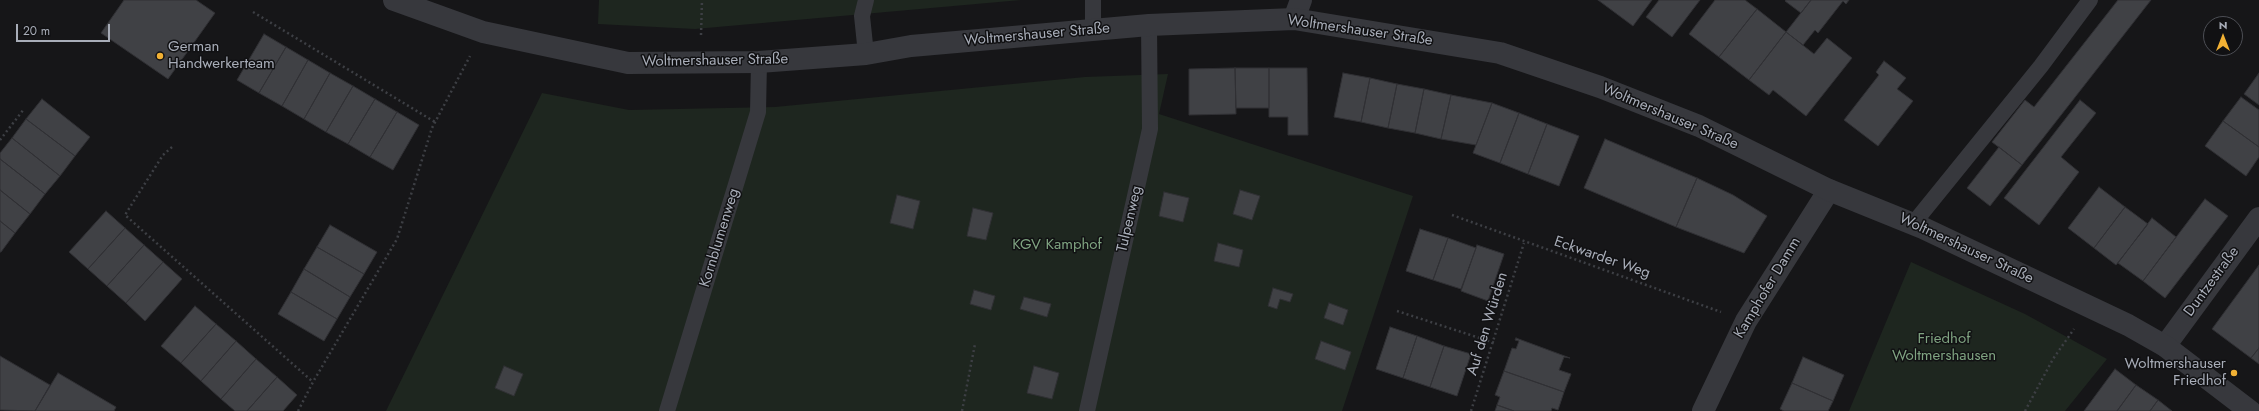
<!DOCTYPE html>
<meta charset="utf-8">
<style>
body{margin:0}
#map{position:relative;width:2259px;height:411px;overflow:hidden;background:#161618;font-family:Jost,sans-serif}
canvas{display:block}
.north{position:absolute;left:2203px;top:16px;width:40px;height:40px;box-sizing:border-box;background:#111113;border:1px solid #4d4f55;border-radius:50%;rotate:0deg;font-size:11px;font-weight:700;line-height:16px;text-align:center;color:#a8adb8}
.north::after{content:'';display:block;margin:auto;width:14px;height:18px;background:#f2b134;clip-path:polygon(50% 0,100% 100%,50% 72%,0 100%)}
.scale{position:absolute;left:16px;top:24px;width:94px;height:18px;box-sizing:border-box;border:2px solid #a8adb8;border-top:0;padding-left:5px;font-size:12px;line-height:14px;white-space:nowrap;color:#a8adb8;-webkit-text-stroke:3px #111113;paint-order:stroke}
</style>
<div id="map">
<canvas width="2259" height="411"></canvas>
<div class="north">N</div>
<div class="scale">20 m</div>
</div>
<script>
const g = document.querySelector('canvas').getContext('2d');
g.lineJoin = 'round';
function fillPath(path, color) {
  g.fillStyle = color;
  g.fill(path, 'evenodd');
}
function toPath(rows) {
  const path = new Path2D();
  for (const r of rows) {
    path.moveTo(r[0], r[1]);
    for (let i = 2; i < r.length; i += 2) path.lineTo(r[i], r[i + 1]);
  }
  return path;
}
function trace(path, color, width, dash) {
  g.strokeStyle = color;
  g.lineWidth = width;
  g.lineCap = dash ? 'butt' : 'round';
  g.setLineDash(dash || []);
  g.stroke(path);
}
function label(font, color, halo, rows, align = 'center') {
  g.font = font + ' Jost,sans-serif';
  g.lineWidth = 3;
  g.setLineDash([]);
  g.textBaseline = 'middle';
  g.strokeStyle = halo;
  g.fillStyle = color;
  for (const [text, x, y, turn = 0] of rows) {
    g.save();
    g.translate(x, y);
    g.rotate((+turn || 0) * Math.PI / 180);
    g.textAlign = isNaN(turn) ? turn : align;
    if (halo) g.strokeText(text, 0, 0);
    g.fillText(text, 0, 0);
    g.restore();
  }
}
const green = toPath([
 [599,0,1021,0,695,29,598,24],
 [1168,74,1159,114,1413,196,1342,411,386,411,542,93,629,110,775,107,1085,77],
 [1911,262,2025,314,2107,359,2065,411,1849,411]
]);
const building = toPath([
 [124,0,196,0,215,13,168,79,101,33,124,0],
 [1598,0,1652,0,1633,26,1598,0],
 [1659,0,1700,0,1672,37,1646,17,1659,0],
 [1715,0,1745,0,1757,9,1719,57,1689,34,1715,0],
 [1786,0,1811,0,1801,13,1785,1,1786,0],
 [1811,0,1849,0,1846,4,1843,1,1818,33,1815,30,1803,45,1786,32,1811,0],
 [2118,0,2151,0,2022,165,1992,142,2025,100,2034,107,2118,0],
 [1757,9,1786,32,1749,80,1719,57,1757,9],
 [1786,32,1814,54,1827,38,1852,58,1806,116,1773,90,1769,95,1749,80,1786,32],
 [264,34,286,47,259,93,237,80,264,34],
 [286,47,308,60,282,106,259,93,286,47],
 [308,60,330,73,304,119,282,106,308,60],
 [1884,61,1906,78,1897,89,1913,101,1878,146,1844,120,1879,75,1876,72,1884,61],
 [1235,68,1269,68,1269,108,1236,108,1235,68],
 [1235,68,1236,114,1189,115,1189,69,1235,68],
 [1269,68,1307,68,1308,135,1288,135,1288,117,1269,117,1269,68],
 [330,73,353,86,326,132,304,119,330,73],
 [1343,73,1370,78,1361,122,1334,117,1343,73],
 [2259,73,2259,105,2244,94,2259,73],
 [1370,78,1397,84,1388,128,1361,122,1370,78],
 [1397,84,1424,89,1415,133,1388,128,1397,84],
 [353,86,375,99,348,144,326,132,353,86],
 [1424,89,1451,95,1441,139,1415,133,1424,89],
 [1451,95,1492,103,1476,145,1441,139,1451,95],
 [2241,97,2259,110,2259,147,2223,121,2241,97],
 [42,99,90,137,75,156,26,119,42,99],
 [375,99,397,112,370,157,348,144,375,99],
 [2080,100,2096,113,2061,157,2079,172,2039,225,2004,198,2080,100],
 [1492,103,1519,113,1500,163,1473,153,1492,103],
 [397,112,419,125,393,170,370,157,397,112],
 [1519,113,1547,124,1528,174,1500,163,1519,113],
 [26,119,75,156,60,176,12,138,26,119],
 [2223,121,2259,147,2259,157,2246,176,2205,146,2223,121],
 [1547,124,1579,136,1559,186,1528,174,1547,124],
 [12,138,60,176,45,194,0,159,0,153,12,138],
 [1605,139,1697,178,1676,227,1584,188,1605,139],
 [1999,147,2022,165,1990,206,1967,188,1999,147],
 [0,159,45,194,30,214,0,190,0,159],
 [1697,178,1733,195,1767,216,1744,253,1676,227,1697,178],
 [2099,187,2125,207,2094,248,2068,228,2099,187],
 [0,190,30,214,15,233,0,221,0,190],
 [1240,190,1260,196,1252,220,1233,214,1240,190],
 [1164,192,1189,198,1183,222,1159,216,1164,192],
 [897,195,920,201,913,229,890,223,897,195],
 [2205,199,2228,216,2165,298,2143,281,2205,199],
 [2125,207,2148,224,2116,265,2094,248,2125,207],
 [973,208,993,213,986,240,967,236,973,208],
 [106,211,125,228,88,269,69,252,106,211],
 [2152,218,2176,237,2143,281,2118,263,2152,218],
 [0,221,15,233,1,252,0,252,0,221],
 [330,225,377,252,364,274,317,247,330,225],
 [125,228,144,245,107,286,88,269,125,228],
 [1420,229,1448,238,1433,280,1406,271,1420,229],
 [1448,238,1476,248,1461,289,1433,280,1448,238],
 [1218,243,1243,250,1239,267,1214,261,1218,243],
 [144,245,163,262,126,303,107,286,144,245],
 [1477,245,1504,254,1488,301,1461,291,1477,245],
 [317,247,364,274,350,297,304,269,317,247],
 [163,262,182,279,145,321,126,303,163,262],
 [2259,265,2259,348,2251,358,2212,329,2259,265],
 [304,269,350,297,337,319,291,292,304,269],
 [1273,288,1293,294,1290,302,1280,299,1277,309,1268,306,1273,288],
 [974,290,995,296,991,310,970,304,974,290],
 [291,292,337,319,324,341,278,314,291,292],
 [1024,297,1051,304,1047,317,1020,309,1024,297],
 [1329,303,1348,310,1343,325,1324,318,1329,303],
 [195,306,216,324,181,363,161,346,195,306],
 [216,324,236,341,201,381,181,363,216,324],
 [1390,327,1417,336,1403,378,1376,369,1390,327],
 [1417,336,1444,346,1430,387,1403,378,1417,336],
 [1516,338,1570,358,1564,357,1559,370,1571,374,1564,392,1504,371,1512,348,1516,349,1519,341,1515,340,1516,338],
 [236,341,256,359,221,399,201,381,236,341],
 [1321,341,1351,352,1345,370,1315,359,1321,341],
 [1444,346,1471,354,1457,396,1430,387,1444,346],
 [2259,348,2259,364,2251,358,2259,348],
 [0,356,50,385,35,411,0,410,0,356],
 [1803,357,1844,375,1833,401,1792,383,1803,357],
 [256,359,277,377,247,411,235,411,221,399,256,359],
 [504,366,523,374,514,396,495,388,504,366],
 [1034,366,1059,373,1052,399,1027,393,1034,366],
 [2115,369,2136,385,2117,411,2084,411,2115,369],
 [1504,371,1564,392,1558,410,1552,408,1551,411,1514,411,1497,405,1500,397,1495,395,1504,371],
 [58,373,116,407,114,411,35,411,58,373],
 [277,377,297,395,283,411,247,411,277,377],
 [1792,383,1833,401,1828,411,1784,411,1780,409,1792,383],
 [2136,385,2158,400,2150,411,2117,411,2136,385],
 [2158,400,2172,411,2150,411,2158,400],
 [1497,405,1514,411,1495,411,1497,405]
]);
const path = toPath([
 [253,12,435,122],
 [701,35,702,0],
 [0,140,24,109],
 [172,147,163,155,125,215,313,382],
 [1452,215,1721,312],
 [1397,311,1495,343],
 [298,411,313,382,397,239,432,128,470,56],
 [962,411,975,344],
 [1471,411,1524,243],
 [2025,411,2053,359,2074,329]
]);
const service = toPath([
 [1093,30,1093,0],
 [866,54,862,16,866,0],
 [1913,224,2041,66,2090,0],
 [667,411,758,112,759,62],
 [1087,411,1150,129,1149,25]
]);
const minor = toPath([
 [1294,19,1301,0],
 [2165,346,2259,218],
 [1703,411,1746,321,1829,190]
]);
const tertiary = toPath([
 [394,0,483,32,628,63,759,62,866,54,911,46,1149,25,1294,19,1500,53,1600,87,1699,126,1829,190,1923,228,2128,325,2165,346,2250,411]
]);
const markers = [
 [160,56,4,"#f2b134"],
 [2234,373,4,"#f2b134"]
];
const streetNames = [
 ["Woltmershauser Straße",1360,31,8],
 ["Woltmershauser Straße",1037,35,-5],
 ["Woltmershauser Straße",715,61,-1],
 ["Woltmershauser Straße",1670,117,23],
 ["Tulpenweg",1130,219,-77],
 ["Kornblumenweg",720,238,-73],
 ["Woltmershauser Straße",1966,249,25],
 ["Eckwarder Weg",1602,258,19],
 ["Duntzestraße",2212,282,-54],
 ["Kamphofer Damm",1768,288,-59],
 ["Auf den Würden",1488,324,-73]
];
const poiNames = [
 ["German",168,47],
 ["Handwerkerteam",168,64],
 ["Woltmershauser",2226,364,"right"],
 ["Friedhof",2226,381,"right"]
];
const parkNames = [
 ["KGV Kamphof",1057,245],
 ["Friedhof",1944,339],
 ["Woltmershausen",1944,356]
];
fillPath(green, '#1e261f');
fillPath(building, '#404145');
trace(building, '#303034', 1);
trace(path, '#3d3f44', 2.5, [2, 3]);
trace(service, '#37383d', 16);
trace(minor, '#37383d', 22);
trace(tertiary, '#37383d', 22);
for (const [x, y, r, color] of markers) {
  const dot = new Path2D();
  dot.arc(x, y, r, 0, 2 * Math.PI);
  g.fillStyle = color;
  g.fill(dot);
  trace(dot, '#111113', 1.5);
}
label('15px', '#a8adb8', '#111113', streetNames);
label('15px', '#a8adb8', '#111113', poiNames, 'left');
label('15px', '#7fa381', '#111113', parkNames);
</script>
